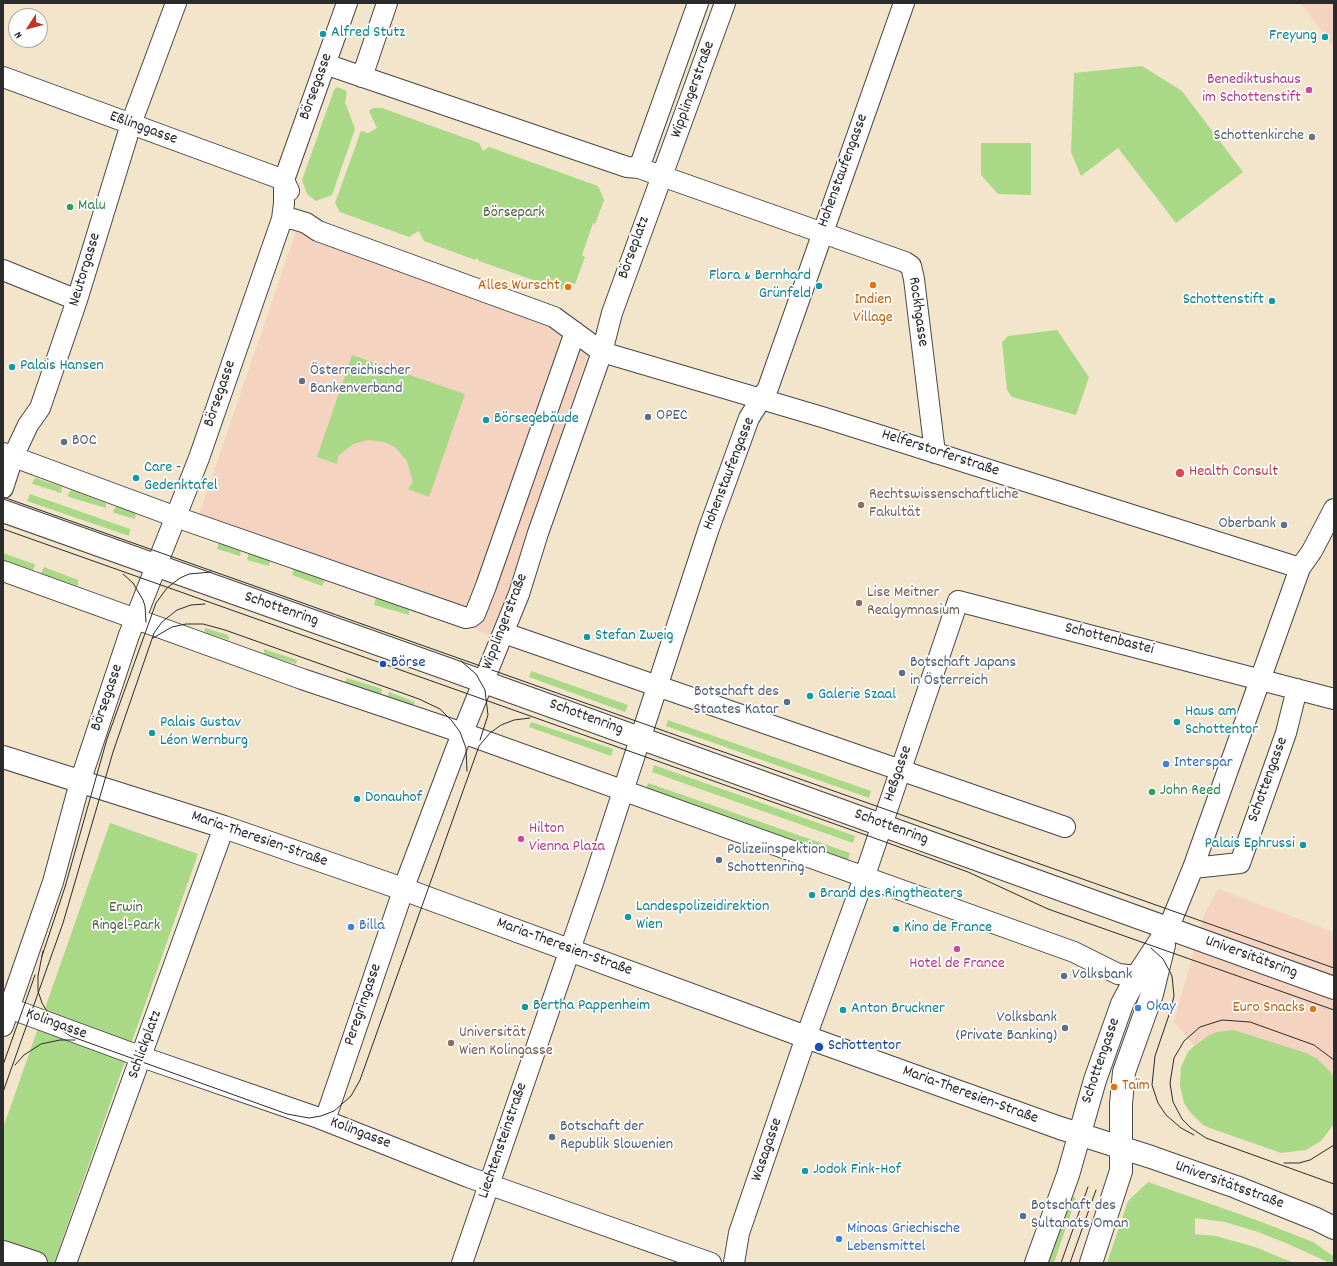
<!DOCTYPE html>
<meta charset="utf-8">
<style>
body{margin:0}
#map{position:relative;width:1337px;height:1266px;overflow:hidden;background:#f2e5cb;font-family:Dekko,sans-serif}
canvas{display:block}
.frame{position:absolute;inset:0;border:4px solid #2b2b2b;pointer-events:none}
.north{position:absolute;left:8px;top:8px;width:40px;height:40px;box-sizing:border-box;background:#fff;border:1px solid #aaa;border-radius:50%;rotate:234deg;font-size:11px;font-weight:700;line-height:16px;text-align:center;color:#2b2b2b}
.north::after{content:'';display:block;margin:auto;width:14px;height:18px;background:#c8321e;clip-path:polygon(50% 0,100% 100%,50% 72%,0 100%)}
</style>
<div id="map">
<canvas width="1337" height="1266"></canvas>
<div class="frame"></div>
<div class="north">N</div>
</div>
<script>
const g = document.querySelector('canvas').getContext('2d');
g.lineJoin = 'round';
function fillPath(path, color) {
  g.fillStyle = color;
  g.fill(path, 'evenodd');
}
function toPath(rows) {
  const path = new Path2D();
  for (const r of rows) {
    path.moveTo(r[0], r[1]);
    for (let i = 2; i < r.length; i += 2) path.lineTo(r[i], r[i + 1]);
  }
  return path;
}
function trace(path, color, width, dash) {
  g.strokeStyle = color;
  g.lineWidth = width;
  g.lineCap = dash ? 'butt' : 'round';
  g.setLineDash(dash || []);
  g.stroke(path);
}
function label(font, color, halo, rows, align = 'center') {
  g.font = font + ' Dekko,sans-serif';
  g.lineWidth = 3.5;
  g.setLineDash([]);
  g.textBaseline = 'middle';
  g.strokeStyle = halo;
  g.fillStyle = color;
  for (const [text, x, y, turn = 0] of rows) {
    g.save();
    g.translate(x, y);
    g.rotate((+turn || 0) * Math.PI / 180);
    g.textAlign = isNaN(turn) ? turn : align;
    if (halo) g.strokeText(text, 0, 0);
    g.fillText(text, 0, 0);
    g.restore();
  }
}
const built = toPath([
 [1301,3,1334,3,1334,48],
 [296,231,593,339,493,637,199,515],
 [1218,889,1334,932,1334,1079,1329,1070,1316,1058,1234,1030,1217,1032,1194,1046,1174,1021,1204,915]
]);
const green = toPath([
 [1142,66,1182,91,1243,172,1176,223,1118,148,1081,176,1071,152,1074,73],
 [337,87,345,90,347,93,345,102,355,129,332,195,316,201,307,194,302,180,334,90],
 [373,108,382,108,479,143,483,151,489,147,598,186,604,200,595,224,593,223,582,255,585,257,575,284,566,281,562,290,479,261,477,258,475,260,424,241,419,231,409,237,340,212,335,203,361,131,368,133,377,128,369,111],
 [981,143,1031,143,1031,195,998,194,981,175],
 [1057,330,1089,377,1076,415,1012,397,1007,390,1002,342,1008,336],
 [352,355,465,394,429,497,408,489,413,482,407,461,395,447,384,442,368,440,353,444,338,456,337,464,317,457],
 [35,478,62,487,61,493,33,484,32,483],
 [71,490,106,503,106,508,69,497,68,495],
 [30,494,130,529,129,536,27,501],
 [116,506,136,513,135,519,114,513,113,512],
 [219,543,241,550,240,556,217,549],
 [3,553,34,564,35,565,33,570,3,560],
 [249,553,270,560,269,566,247,560],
 [44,567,78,580,78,586,42,574,41,573],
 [294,569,325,580,322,586,292,575],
 [376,598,409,610,409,615,374,605],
 [205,628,228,635,229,640,204,632],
 [264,649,297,660,296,664,264,654],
 [531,671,628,705,625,712,529,677],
 [347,678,382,689,381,694,345,683],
 [389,692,415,702,413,706,387,697],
 [668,720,871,791,869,798,666,726],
 [531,722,613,749,611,756,529,727],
 [654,765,855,836,853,843,652,772],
 [648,783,850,853,848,860,646,789],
 [110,823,198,854,54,1263,3,1263,3,1128],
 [1234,1030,1306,1053,1316,1058,1329,1070,1334,1079,1334,1124,1321,1141,1306,1150,1281,1153,1210,1128,1203,1125,1190,1112,1184,1103,1180,1086,1181,1067,1188,1052,1194,1046,1208,1036,1217,1032],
 [1148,1182,1259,1221,1313,1242,1333,1256,1334,1263,1330,1263,1286,1243,1258,1232,1225,1222,1195,1218,1195,1234,1216,1236,1255,1247,1294,1263,1107,1263,1128,1201],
 [1069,1195,1076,1198,1054,1263,1045,1263]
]);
const minor = toPath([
 [325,64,627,167,639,168,905,262,911,266,914,279,935,453],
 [3,77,284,180,289,191],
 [362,77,387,3],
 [639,168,698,3],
 [282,219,293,219,306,223,318,231,554,317,602,352,822,417,1300,568],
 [3,270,77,300],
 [3,453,176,517,466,618,471,617,475,614,486,586,575,332],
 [3,488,13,457,28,425,40,408,77,300,131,124,176,3],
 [3,571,302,679,460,732,1074,952,1118,974,1137,976],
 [504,633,1065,827],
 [1193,868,1240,863,1286,733,1297,689],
 [1168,929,1193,868,1300,568,1312,551,1334,509],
 [9,1008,142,1057,316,1117,468,1177,711,1263],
 [3,1026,53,882,80,782,129,635,199,458,282,219,284,203,284,180,347,3],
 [325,1120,407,879,456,749,519,594,538,533,602,352,612,313,725,3],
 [66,1263,224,827],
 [462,1263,595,877,709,528,749,418,768,388,904,3],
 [734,1263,739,1233,806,1037,864,878,958,601,1334,699]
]);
const major = toPath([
 [3,511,448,669,1334,988],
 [3,757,224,827,403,889,806,1037,1060,1128,1151,1157,1236,1187,1316,1219,1334,1228],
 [3,1252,36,1263],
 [1036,1263,1068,1175,1095,1080,1122,1004,1137,976,1168,929],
 [1091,1263,1121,1171,1121,1104,1124,1072,1152,994,1164,945]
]);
const tram = toPath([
 [3,497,1334,968],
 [3,529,877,839,968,872,1048,909,1334,1010],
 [123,574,133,583,143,600,145,606,146,622],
 [153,638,172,627,186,624,203,624,225,630,419,699,440,709,452,721,460,732,466,748,467,771],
 [461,661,476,674,485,690,488,715,480,740],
 [1151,948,1163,959,1169,970,1172,976,1174,996,1170,1012,1155,1056,1152,1085,1158,1103,1166,1115,1181,1128,1194,1135],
 [43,951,38,976,38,991,42,1003,55,1025,70,1036,287,1114,309,1118,321,1116,334,1111,351,1096,360,1080,479,746,490,733,501,725,514,720,530,718],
 [42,956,65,887,107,739,156,603,167,588,180,578,189,574,211,572],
 [1334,1060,1314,1045,1250,1022,1222,1020,1200,1027,1184,1041,1174,1058,1170,1083,1173,1102,1182,1119,1191,1128,1206,1138,1334,1184],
 [3,1065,35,975],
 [15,1065,24,1055,41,1044,60,1040,75,1040],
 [3,1092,63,923,113,752,154,633,162,622,177,610,191,605,205,604],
 [1284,1163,1299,1163,1310,1160,1334,1145],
 [1061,1263,1088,1187],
 [1070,1263,1096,1190]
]);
const markers = [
 [323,34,4,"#0f9aa8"],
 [1325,37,4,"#0f9aa8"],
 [1309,90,4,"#d1479c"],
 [1312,137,4,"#6b7280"],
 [70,207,4,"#2e9e5b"],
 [873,285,4,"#e8710a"],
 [819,286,4,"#0f9aa8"],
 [568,287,4,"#e8710a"],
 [1272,301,4,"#0f9aa8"],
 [12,367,4,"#0f9aa8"],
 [302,381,4,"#5c6f8a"],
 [648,417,4,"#5c6f8a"],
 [486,420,4,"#0f9aa8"],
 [64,442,4,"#5c6f8a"],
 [1180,473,5,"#e0444e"],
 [136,478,4,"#0f9aa8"],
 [861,505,4,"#8d6e63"],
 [1284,525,4,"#5c6f8a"],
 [859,603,4,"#8d6e63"],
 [587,637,4,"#0f9aa8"],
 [383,664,4,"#1a4fb4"],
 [902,673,4,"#5c6f8a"],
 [810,696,4,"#0f9aa8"],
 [787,702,4,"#5c6f8a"],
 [1177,722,4,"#0f9aa8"],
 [152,733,4,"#0f9aa8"],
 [1166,764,4,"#3f7fe0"],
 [1152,792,4,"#2e9e5b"],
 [357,799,4,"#0f9aa8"],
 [521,839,4,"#d1479c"],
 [1303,845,4,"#0f9aa8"],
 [719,860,4,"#5c6f8a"],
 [812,895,4,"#0f9aa8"],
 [628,917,4,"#0f9aa8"],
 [351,927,4,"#3f7fe0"],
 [896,929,4,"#0f9aa8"],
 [957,949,4,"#d1479c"],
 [1064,976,4,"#5c6f8a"],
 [525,1007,4,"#0f9aa8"],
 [1138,1008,4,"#3f7fe0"],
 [1313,1009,4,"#e8710a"],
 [843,1010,4,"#0f9aa8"],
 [1065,1028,4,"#5c6f8a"],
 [451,1043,4,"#8d6e63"],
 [819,1047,5,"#1a4fb4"],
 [1114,1087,4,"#e8710a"],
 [552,1137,4,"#5c6f8a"],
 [805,1171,4,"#0f9aa8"],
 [1023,1216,4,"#5c6f8a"],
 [839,1239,4,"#3f7fe0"]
];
const cultureNames = [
 ["Alfred Stutz",331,34],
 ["Freyung",1317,37,"right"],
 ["Flora & Bernhard",811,277,"right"],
 ["Grünfeld",811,295,"right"],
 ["Schottenstift",1264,301,"right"],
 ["Palais Hansen",20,367],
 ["Börsegebäude",494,420],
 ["Care -",144,469],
 ["Gedenktafel",144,487],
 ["Stefan Zweig",595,637],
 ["Galerie Szaal",818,696],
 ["Haus am",1185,713],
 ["Schottentor",1185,731],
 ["Palais Gustav",160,724],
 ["Léon Wernburg",160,742],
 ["Donauhof",365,799],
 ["Palais Ephrussi",1295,845,"right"],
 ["Brand des Ringtheaters",820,895],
 ["Landespolizeidirektion",636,908],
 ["Wien",636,926],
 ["Kino de France",904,929],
 ["Bertha Pappenheim",533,1007],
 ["Anton Bruckner",851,1010],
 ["Jodok Fink-Hof",813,1171]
];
const hotelNames = [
 ["Benediktushaus",1301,81],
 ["im Schottenstift",1301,99],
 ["Hilton",529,830,"left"],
 ["Vienna Plaza",529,848,"left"],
 ["Hotel de France",957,965,"center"]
];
const streetNames = [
 ["Börsegasse",317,87,-70],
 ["Wipplingerstraße",694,90,-70],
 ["Eßlinggasse",143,129,20],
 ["Hohenstaufengasse",844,171,-70],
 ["Börseplatz",635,248,-70],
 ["Neutorgasse",86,270,-73],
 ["Rockhgasse",917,312,82],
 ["Börsegasse",221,394,-71],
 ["Helferstorferstraße",940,454,18],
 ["Hohenstaufengasse",730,474,-69],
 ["Schottenring",281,610,19],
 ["Wipplingerstraße",506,622,-69],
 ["Schottenbastei",1109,640,14],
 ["Börsegasse",108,698,-71],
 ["Schottenring",586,718,20],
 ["Heßgasse",899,774,-71],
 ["Schottengasse",1269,780,-70],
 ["Schottenring",891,828,20],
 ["Maria-Theresien-Straße",259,840,19],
 ["Maria-Theresien-Straße",564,948,20],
 ["Universitätsring",1251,958,20],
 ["Peregringasse",364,1005,-71],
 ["Kolingasse",56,1025,20],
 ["Schlickplatz",146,1045,-70],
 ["Schottengasse",1102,1061,-71],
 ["Maria-Theresien-Straße",970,1096,20],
 ["Kolingasse",360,1134,21],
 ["Liechtensteinstraße",504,1141,-71],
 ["Wasagasse",768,1150,-71],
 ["Universitätsstraße",1229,1186,20]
];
const worshipNames = [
 ["Schottenkirche",1304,137]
];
const leisureNames = [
 ["Malu",78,207],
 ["John Reed",1160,792]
];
const parkNames = [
 ["Börsepark",514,214],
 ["Erwin",126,909],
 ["Ringel-Park",126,927]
];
const foodNames = [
 ["Alles Wurscht",560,287],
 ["Indien",873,301,"center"],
 ["Village",873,319,"center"],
 ["Euro Snacks",1305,1009],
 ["Taïm",1122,1087,"left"]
];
const serviceNames = [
 ["Österreichischer",310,372],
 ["Bankenverband",310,390],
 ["OPEC",656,417],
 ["BOC",72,442],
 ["Oberbank",1276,525,"right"],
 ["Botschaft Japans",910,664],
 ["in Österreich",910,682],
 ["Botschaft des",779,693,"right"],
 ["Staates Katar",779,711,"right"],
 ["Polizeiinspektion",727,851],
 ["Schottenring",727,869],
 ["Volksbank",1072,976],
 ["Volksbank",1057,1019,"right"],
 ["(Private Banking)",1057,1037,"right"],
 ["Botschaft der",560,1128],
 ["Republik Slowenien",560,1146],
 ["Botschaft des",1031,1207],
 ["Sultanats Oman",1031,1225]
];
const healthNames = [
 ["Health Consult",1189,473]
];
const educationNames = [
 ["Rechtswissenschaftliche",869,496],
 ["Fakultät",869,514],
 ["Lise Meitner",867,594],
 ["Realgymnasium",867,612],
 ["Universität",459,1034],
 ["Wien Kolingasse",459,1052]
];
const transitNames = [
 ["Börse",391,664],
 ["Schottentor",828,1047]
];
const shopNames = [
 ["Interspar",1174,764],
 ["Billa",359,927],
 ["Okay",1146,1008],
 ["Minoas Griechische",847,1230],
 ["Lebensmittel",847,1248]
];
fillPath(built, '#f4d3c0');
fillPath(green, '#a9d886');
trace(minor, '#494743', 22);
trace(major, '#494743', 24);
trace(minor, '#fff', 20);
trace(major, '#fff', 22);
trace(tram, '#2b2b2b', 1);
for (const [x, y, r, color] of markers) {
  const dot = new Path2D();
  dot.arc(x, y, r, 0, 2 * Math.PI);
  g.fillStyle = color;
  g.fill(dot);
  trace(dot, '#fff', 1.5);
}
label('16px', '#0d838f', '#fff', cultureNames, 'left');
label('16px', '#b23c85', '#fff', hotelNames, 'right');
label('16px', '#2b2b2b', '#fff', streetNames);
label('16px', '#5b616d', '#fff', worshipNames, 'right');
label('16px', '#27864d', '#fff', leisureNames, 'left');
label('16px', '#515f46', '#fff', parkNames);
label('16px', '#c56008', '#fff', foodNames, 'right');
label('16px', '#4e5e75', '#fff', serviceNames, 'left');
label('16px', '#be3a42', '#fff', healthNames, 'left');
label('16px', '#785e54', '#fff', educationNames, 'left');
label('16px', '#164399', '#fff', transitNames, 'left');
label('16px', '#366cbe', '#fff', shopNames, 'left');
</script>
